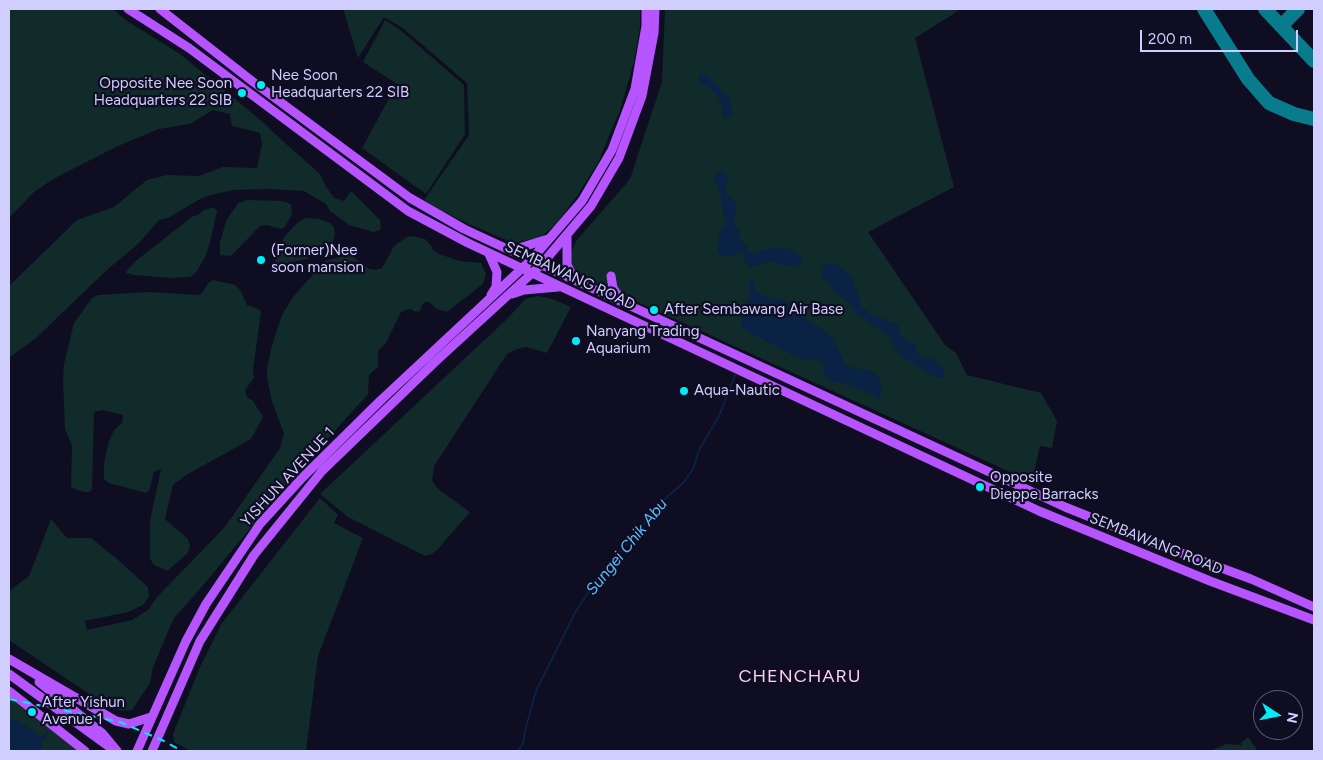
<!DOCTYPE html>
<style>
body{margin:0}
#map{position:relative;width:1323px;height:760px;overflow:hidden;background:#0f0d21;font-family:Figtree,sans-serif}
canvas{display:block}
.frame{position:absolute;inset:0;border:10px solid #d0cdff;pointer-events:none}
.north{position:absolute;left:1253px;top:690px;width:50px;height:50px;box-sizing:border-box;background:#0f0d21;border:1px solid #5c5a7a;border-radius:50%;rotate:101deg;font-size:14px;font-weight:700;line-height:20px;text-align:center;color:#d0cdff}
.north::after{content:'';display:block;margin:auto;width:18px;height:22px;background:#00ecf8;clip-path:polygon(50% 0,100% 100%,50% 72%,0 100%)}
.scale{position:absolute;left:1140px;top:30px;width:158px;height:22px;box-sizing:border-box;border:2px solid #d0cdff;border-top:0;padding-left:6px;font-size:15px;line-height:18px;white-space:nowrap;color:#d0cdff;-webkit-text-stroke:4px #0f0d21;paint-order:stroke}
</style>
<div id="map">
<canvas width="1323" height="760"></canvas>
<div class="frame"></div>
<div class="north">N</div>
<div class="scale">200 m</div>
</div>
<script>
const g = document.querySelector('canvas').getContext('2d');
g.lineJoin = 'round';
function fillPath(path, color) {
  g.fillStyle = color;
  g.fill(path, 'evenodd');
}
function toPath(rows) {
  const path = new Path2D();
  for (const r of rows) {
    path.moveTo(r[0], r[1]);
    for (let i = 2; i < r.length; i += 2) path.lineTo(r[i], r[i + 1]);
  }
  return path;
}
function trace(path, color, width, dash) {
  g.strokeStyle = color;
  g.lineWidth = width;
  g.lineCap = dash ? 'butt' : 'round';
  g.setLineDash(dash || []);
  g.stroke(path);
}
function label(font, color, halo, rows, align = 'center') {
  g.font = font + ' Figtree,sans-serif';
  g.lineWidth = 4.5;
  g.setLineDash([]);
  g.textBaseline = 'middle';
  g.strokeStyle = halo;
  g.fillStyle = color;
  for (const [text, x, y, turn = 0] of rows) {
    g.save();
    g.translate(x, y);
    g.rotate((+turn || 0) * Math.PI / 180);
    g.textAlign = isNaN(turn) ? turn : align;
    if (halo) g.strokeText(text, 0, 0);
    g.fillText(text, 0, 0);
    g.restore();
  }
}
const green = toPath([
 [9,9,113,9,127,21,180,54,264,123,275,134,320,174,325,185,334,198,344,201,351,191,380,220,381,227,380,230,373,232,349,225,330,211,326,204,304,191,267,189,234,190,210,195,200,199,168,218,159,220,139,243,108,269,36,338,9,358,9,286,77,220,114,207,147,180,167,175,199,176,223,167,257,168,262,144,260,133,232,126,230,114,213,110,190,124,159,129,118,146,55,178,34,192,9,218],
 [343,9,640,9,640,28,634,62,620,110,598,163,577,196,556,224,541,237,513,243,469,224,436,208,424,200,469,135,467,83,404,29,384,17,358,58],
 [665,9,959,9,952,15,915,38,954,187,868,232,945,345,956,353,967,375,1041,393,1057,421,1052,448,1040,446,1032,482,587,279,576,272,571,263,571,252,576,241,630,179,662,82],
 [385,20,399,29,464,85,465,134,426,194,362,148,397,84,363,62],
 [247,200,283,201,291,204,292,214,285,227,281,229,267,225,260,226,232,255,227,256,220,255,220,243,226,221,238,203],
 [211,208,215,208,217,212,210,242,206,255,197,271,191,277,171,278,134,275,126,273,127,270,137,260,193,216,198,215,204,210],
 [306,218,319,219,330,223,334,227,335,235,333,242,307,259,293,262,286,273,282,274,276,272,274,267,277,254,284,237,297,223],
 [414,236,425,239,432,247,433,250,439,254,460,261,481,263,486,274,483,284,447,312,437,309,429,302,425,302,422,305,420,311,416,312,410,309,402,311,400,314,386,343,378,351,378,367,369,375,368,394,288,483,200,589,174,618,153,667,150,683,132,710,121,711,107,706,9,640,9,591,29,576,51,519,67,538,91,538,116,558,148,587,149,596,143,605,128,612,85,621,87,630,132,620,148,610,157,597,224,528,280,448,284,433,272,402,267,377,267,369,272,345,282,315,293,297,325,261,346,255,354,257,369,269,375,270,382,268,394,246,407,237],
 [213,280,235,285,240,290,247,305,259,309,261,312,253,370,254,378,245,390,247,397,253,401,263,417,251,439,186,475,173,485,165,519,188,539,190,546,188,553,167,571,154,565,150,559,150,521,161,469,154,472,149,491,146,493,109,483,104,479,104,464,108,444,114,430,122,423,123,415,102,410,94,412,92,490,89,492,85,492,74,489,71,486,72,446,65,429,63,379,64,364,74,323,92,298,98,295,150,292,198,295,202,293,209,282],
 [538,296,552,299,571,307,547,353,526,347,517,349,507,354,434,466,432,481,438,489,470,512,438,549,432,554,425,556,348,517,320,494,508,318,525,299],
 [320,498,338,515,334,523,363,538,318,656,306,751,191,751,174,742,173,734,200,667,222,623],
 [9,695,84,751,36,751,42,747,42,743,48,731,41,738,18,721,9,719],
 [1248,737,1258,751,1210,751,1226,744,1242,745,1241,743]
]);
const water = toPath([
 [700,73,709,76,716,85,729,97,732,110,730,118,723,118,720,101,718,97,710,88,699,82],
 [719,172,726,174,728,179,725,187,728,196,735,203,737,207,734,224,739,230,740,240,743,241,749,251,754,254,758,251,784,247,800,255,802,258,799,264,787,267,773,261,749,267,745,262,744,253,741,251,730,257,720,254,718,252,717,248,719,236,721,230,725,228,726,221,723,216,724,209,721,207,721,195,715,182,714,176],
 [835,263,852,276,861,306,871,315,898,324,900,334,905,339,916,345,917,353,923,358,932,359,939,364,945,372,942,379,929,374,910,361,903,358,898,353,890,336,860,317,854,311,849,302,837,295,830,284,822,278,822,271,825,265],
 [750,279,755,279,754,289,759,293,769,298,792,302,808,321,822,329,832,338,846,365,858,369,866,369,876,374,881,381,882,392,879,399,864,390,828,380,823,372,823,363,817,360,801,359,741,328,741,313,750,298],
 [9,719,18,721,41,737,48,731,42,743,42,747,36,751,9,751]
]);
const stream = toPath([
 [518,751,523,743,525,731,536,691,576,611,600,575,643,525,656,507,684,482,693,469,699,450,719,416,735,375]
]);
const taxiway = toPath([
 [1204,9,1248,79,1269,103,1294,114,1314,119],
 [1265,9,1314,61],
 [1281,26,1298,9]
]);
const primary = toPath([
 [128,9,189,48,408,211,468,243,1039,511,1210,581,1314,620],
 [160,9,252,81,410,198,464,229,1065,507,1165,547,1251,579,1314,607],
 [567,237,567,265,574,278],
 [507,248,519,248,548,239],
 [489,254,497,272,496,287,491,295],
 [611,276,613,288,620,298],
 [512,294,524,290,558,287],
 [9,659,116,721,129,724,151,717],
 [9,674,111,748],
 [39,682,102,733,117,751],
 [9,691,85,751],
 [137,751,186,641,206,604,260,524,302,478,380,401,531,260,582,201,612,150,635,89,646,26,646,9],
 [152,751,200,641,254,555,322,471,435,362,542,264,591,206,619,158,642,96,654,33,655,9]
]);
const rail = toPath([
 [9,699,120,722,164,741,182,751]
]);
const markers = [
 [261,85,5,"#00ecf8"],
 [242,93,5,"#00ecf8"],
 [261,260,5,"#00ecf8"],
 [654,310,5,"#00ecf8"],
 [576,341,5,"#00ecf8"],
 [684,391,5,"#00ecf8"],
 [980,487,5,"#00ecf8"],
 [32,712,5,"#00ecf8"]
];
const poiNames = [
 ["Nee Soon",271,76],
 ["Headquarters 22 SIB",271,93],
 ["Opposite Nee Soon",232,84,"right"],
 ["Headquarters 22 SIB",232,101,"right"],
 ["(Former)Nee",271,251],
 ["soon mansion",271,268],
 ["After Sembawang Air Base",664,310],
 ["Nanyang Trading",586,332],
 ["Aquarium",586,349],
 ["Aqua-Nautic",694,391],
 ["Opposite",990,478],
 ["Dieppe Barracks",990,495],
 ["After Yishun",42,703],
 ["Avenue 1",42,720]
];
const streetNames = [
 ["SEMBAWANG ROAD",570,276,25],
 ["YISHUN AVENUE 1",288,477,-47],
 ["SEMBAWANG ROAD",1156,544,22]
];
const waterNames = [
 ["Sungei Chik Abu",627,547,-51]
];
const quarterNames = [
 ["CHENCHARU",800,677]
];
fillPath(green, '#102b29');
fillPath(water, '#0a2243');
trace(stream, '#0a2243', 2);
trace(taxiway, '#087c8c', 14);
trace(primary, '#b654ff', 9);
trace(rail, '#00ecf8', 2, [8, 6]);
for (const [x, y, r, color] of markers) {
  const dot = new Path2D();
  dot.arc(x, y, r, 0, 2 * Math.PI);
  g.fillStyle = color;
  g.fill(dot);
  trace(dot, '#0f0d21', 2);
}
label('15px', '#d0cdff', '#0f0d21', poiNames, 'left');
label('15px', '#d0cdff', '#0f0d21', streetNames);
label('italic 16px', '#5bbbff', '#0f0d21', waterNames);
g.letterSpacing = '1px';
label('18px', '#ffcff0', '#0f0d21', quarterNames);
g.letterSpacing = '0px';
</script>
